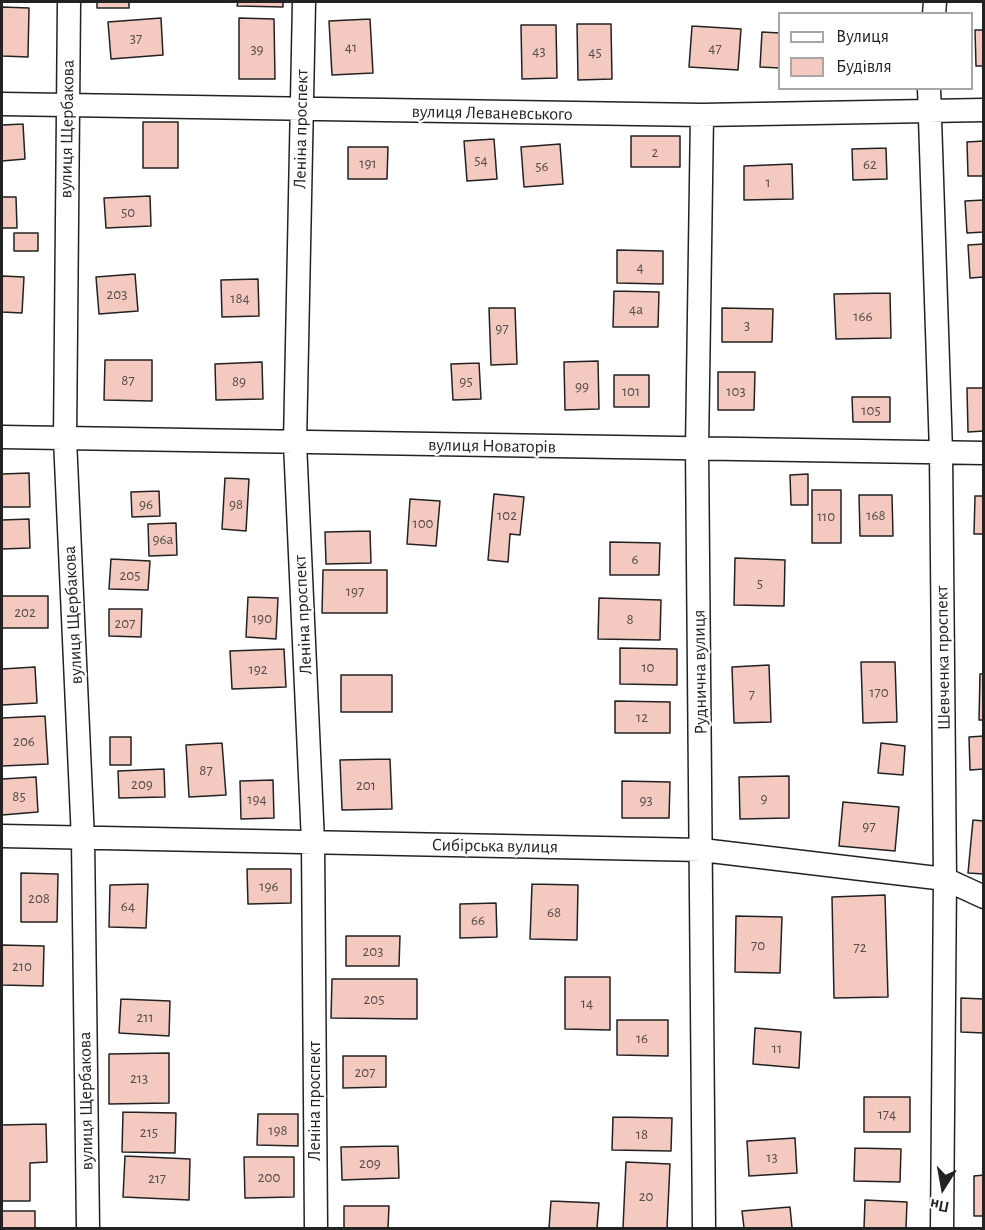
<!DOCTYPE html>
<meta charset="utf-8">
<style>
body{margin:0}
#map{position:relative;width:985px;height:1230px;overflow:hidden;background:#fff;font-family:"Alegreya Sans",sans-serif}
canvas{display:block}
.frame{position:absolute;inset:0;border:3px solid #222;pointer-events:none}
.legend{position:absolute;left:778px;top:12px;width:195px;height:78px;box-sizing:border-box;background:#fff;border:2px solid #a7a7a7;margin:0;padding:8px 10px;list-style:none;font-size:18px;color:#222}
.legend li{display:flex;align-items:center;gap:12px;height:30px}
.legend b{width:30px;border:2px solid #a7a7a7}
.north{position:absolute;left:913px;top:1158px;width:60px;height:60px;-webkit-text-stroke:4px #fff;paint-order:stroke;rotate:191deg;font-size:16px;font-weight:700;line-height:24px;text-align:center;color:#222}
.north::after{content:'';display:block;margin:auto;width:21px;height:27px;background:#222;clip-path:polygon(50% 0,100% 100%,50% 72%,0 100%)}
</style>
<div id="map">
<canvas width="985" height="1230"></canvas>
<div class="frame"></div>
<ul class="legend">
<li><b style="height:8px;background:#fff"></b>Вулиця</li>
<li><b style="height:16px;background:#f3c9c0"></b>Будівля</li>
</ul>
<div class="north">Пн</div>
</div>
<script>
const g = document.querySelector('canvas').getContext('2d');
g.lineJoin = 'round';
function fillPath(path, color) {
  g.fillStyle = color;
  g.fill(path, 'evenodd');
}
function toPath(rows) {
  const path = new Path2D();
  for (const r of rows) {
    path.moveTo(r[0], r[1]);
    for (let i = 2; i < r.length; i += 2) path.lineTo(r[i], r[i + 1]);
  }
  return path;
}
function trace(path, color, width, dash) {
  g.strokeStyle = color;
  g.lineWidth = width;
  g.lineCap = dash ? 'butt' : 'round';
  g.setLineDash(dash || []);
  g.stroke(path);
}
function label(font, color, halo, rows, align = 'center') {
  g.font = font + ' "Alegreya Sans",sans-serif';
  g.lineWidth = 4.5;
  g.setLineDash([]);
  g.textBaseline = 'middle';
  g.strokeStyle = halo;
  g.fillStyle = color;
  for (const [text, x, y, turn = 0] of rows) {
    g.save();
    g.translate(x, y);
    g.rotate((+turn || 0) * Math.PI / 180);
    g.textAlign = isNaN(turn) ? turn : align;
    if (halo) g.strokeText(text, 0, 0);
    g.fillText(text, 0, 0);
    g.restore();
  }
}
const building = toPath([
 [97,2,129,2,129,8,97,8,97,2],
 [238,2,283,2,283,7,237,6,238,2],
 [2,7,29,8,28,57,2,56,2,7],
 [161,18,163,55,111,59,108,22,161,18],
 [239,18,274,19,275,79,239,79,239,18],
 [370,19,373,73,332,75,329,21,370,19],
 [577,24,611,24,612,79,578,80,577,24],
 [521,25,556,25,557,78,522,79,521,25],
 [692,26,741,29,738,70,689,67,692,26],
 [975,30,984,30,984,66,976,66,975,30],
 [762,32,780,33,780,68,760,67,762,32],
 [143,122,178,122,178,168,143,168,143,122],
 [23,124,25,159,2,161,2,125,23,124],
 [631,136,680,136,680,167,631,167,631,136],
 [494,139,497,179,467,181,464,141,494,139],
 [984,141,984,176,968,176,967,142,984,141],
 [560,144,563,184,524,187,521,147,560,144],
 [348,147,388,147,387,179,348,179,348,147],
 [886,148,887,179,853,180,852,149,886,148],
 [792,164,793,199,744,200,744,166,792,164],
 [150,196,151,226,106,228,104,198,150,196],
 [2,197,16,197,17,228,2,228,2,197],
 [984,200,984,232,967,233,965,201,984,200],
 [14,233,38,233,38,251,14,251,14,233],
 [984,244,984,277,970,278,968,245,984,244],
 [617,250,663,251,663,284,617,283,617,250],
 [135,274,138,311,99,314,96,277,135,274],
 [2,276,24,277,22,313,2,312,2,276],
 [258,279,259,316,222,317,221,280,258,279],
 [614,291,659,292,658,327,613,327,614,291],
 [890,293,891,338,836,339,834,294,890,293],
 [489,308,515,308,517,364,491,365,489,308],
 [722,308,773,309,772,342,722,342,722,308],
 [105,360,152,360,152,401,104,400,105,360],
 [598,361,599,409,565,410,564,362,598,361],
 [262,362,263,399,216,400,215,364,262,362],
 [479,363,481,399,453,400,451,364,479,363],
 [718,372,755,372,754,410,718,410,718,372],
 [614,375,649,375,649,407,614,407,614,375],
 [967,388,984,388,984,431,968,432,967,388],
 [852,397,890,397,890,422,853,422,852,397],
 [29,473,30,507,2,507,2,474,29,473],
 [808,474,808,505,791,505,790,475,808,474],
 [225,478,249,479,246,531,222,529,225,478],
 [812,490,841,490,841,543,812,543,812,490],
 [159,491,160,516,132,517,131,492,159,491],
 [494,494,524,497,520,535,510,534,508,562,488,560,494,494],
 [859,495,892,495,893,536,860,536,859,495],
 [975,496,984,496,984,534,974,534,975,496],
 [410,499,440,501,436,546,407,544,410,499],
 [29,519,30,548,2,549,2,520,29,519],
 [176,523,177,555,149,556,148,524,176,523],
 [370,531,371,563,326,564,325,532,370,531],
 [610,542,660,543,659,575,610,575,610,542],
 [735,558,785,560,784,606,734,605,735,558],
 [111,559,150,561,148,590,109,589,111,559],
 [323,570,387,570,387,613,322,613,323,570],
 [2,596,48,596,48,628,2,628,2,596],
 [248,597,278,598,276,639,246,637,248,597],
 [599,598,661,600,660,640,598,639,599,598],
 [109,609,142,609,141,637,109,636,109,609],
 [620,648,677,649,677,685,620,684,620,648],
 [284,649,286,687,232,689,230,651,284,649],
 [861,662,895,662,897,722,863,723,861,662],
 [769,665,771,722,734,723,732,667,769,665],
 [35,667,37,703,2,705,2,669,35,667],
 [980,674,984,674,984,720,979,720,980,674],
 [341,675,392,675,392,712,341,712,341,675],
 [615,701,670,702,670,733,615,733,615,701],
 [45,716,48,764,2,766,2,718,45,716],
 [984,736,984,769,970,770,969,737,984,736],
 [110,737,131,737,131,765,110,765,110,737],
 [222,743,226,795,189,797,186,745,222,743],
 [881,743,905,746,903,775,878,773,881,743],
 [390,759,392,809,342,810,340,760,390,759],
 [164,769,165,797,119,798,118,771,164,769],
 [789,776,789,818,740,819,739,777,789,776],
 [36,777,38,812,2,815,2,779,36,777],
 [273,780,274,818,241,819,240,781,273,780],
 [622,781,670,782,669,818,622,818,622,781],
 [843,802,899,807,895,851,839,846,843,802],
 [973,820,984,821,984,874,968,873,973,820],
 [247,869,291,869,291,903,248,904,247,869],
 [21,873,58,874,57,922,21,922,21,873],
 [148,884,146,928,109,927,110,885,148,884],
 [532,884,578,885,577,940,530,939,532,884],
 [885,895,888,997,834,998,832,897,885,895],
 [496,903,497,937,460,938,460,904,496,903],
 [736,916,782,917,780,973,735,972,736,916],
 [346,936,400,936,399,966,346,966,346,936],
 [2,945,44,946,43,986,2,985,2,945],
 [565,977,610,977,610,1030,565,1029,565,977],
 [332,979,417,979,417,1019,331,1018,332,979],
 [961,998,984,999,984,1033,961,1032,961,998],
 [121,999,170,1001,169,1036,119,1033,121,999],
 [617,1020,668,1020,668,1056,617,1055,617,1020],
 [755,1028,801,1032,799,1068,753,1064,755,1028],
 [169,1053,169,1103,109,1104,109,1054,169,1053],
 [343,1056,386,1056,386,1087,343,1088,343,1056],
 [864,1097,910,1097,910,1132,864,1132,864,1097],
 [123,1112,176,1113,175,1153,122,1152,123,1112],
 [258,1114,298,1114,298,1146,257,1145,258,1114],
 [613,1117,672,1118,671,1151,612,1150,613,1117],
 [46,1124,47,1162,30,1163,30,1201,2,1201,2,1125,46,1124],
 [795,1138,797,1173,749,1176,747,1141,795,1138],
 [398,1146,399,1178,342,1180,341,1147,398,1146],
 [855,1148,901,1149,900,1182,854,1181,855,1148],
 [125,1156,190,1159,189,1200,123,1197,125,1156],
 [244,1157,294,1157,294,1197,245,1198,244,1157],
 [626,1162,670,1164,667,1228,623,1228,626,1162],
 [984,1175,984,1216,974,1216,974,1176,984,1175],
 [865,1200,907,1202,906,1228,864,1228,865,1200],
 [551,1201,599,1203,597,1228,549,1228,551,1201],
 [344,1206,389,1206,388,1228,344,1228,344,1206],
 [790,1207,792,1228,744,1228,742,1211,790,1207],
 [2,1211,35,1211,35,1228,2,1228,2,1211]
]);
const street = toPath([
 [69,2,65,439,83,840,88,1228],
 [304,2,295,443,313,842,316,1228],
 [934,14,935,2],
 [929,88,941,452,945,879,942,1228],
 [2,104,702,115,984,110],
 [702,115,697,449,704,1228],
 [2,437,984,453],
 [2,836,702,850,945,879,984,897]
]);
const numberNames = [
 ["37",136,38],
 ["41",351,47],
 ["47",715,48],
 ["39",257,49],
 ["43",539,51],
 ["45",595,52],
 ["2",655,152],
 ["54",481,160],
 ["191",368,163],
 ["62",870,164],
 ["56",542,166],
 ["1",768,182],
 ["50",128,212],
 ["4",640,267],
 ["203",117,294],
 ["184",240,298],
 ["4а",636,309],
 ["166",863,316],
 ["3",747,325],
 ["97",502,328],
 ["87",128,380],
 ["89",239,381],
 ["95",466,381],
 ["99",582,386],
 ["101",631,391],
 ["103",736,391],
 ["105",871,410],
 ["96",146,504],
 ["98",236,504],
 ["102",507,515],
 ["168",876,515],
 ["110",826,516],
 ["100",423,523],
 ["96а",163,539],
 ["6",635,559],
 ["205",130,575],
 ["5",760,583],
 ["197",355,591],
 ["202",25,612],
 ["190",262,618],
 ["8",630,619],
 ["207",125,623],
 ["10",648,667],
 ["192",258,669],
 ["170",879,692],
 ["7",752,694],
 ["12",642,717],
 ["206",24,741],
 ["87",206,770],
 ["209",142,784],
 ["201",366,785],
 ["85",19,796],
 ["9",764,798],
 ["194",257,799],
 ["93",646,800],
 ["97",869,826],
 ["196",269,886],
 ["208",39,898],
 ["64",128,906],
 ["68",554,912],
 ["66",478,920],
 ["70",758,945],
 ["72",860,947],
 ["203",373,951],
 ["210",22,966],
 ["205",374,999],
 ["14",587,1003],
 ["211",145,1017],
 ["16",642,1038],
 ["11",777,1048],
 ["207",365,1072],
 ["213",139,1078],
 ["174",887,1114],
 ["198",278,1130],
 ["215",149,1132],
 ["18",642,1134],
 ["13",772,1157],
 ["209",370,1163],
 ["200",269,1177],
 ["217",157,1178],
 ["20",646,1196]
];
const streetNames = [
 ["вулиця Леваневського",492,113,1],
 ["вулиця Щербакова",67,129,-89],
 ["Леніна проспект",301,129,-89],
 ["вулиця Новаторів",492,446,1],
 ["вулиця Щербакова",73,615,-93],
 ["Леніна проспект",303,615,-93],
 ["Шевченка проспект",943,658,-91],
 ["Руднична вулиця",700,672,-91],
 ["Сибірська вулиця",495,846,1],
 ["вулиця Щербакова",86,1101,-91],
 ["Леніна проспект",315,1101,-90]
];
fillPath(building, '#f3c9c0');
trace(building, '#222', 1.5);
trace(street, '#222', 25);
trace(street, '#fff', 22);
label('15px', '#564c4a', null, numberNames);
label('18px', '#222', '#fff', streetNames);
</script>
